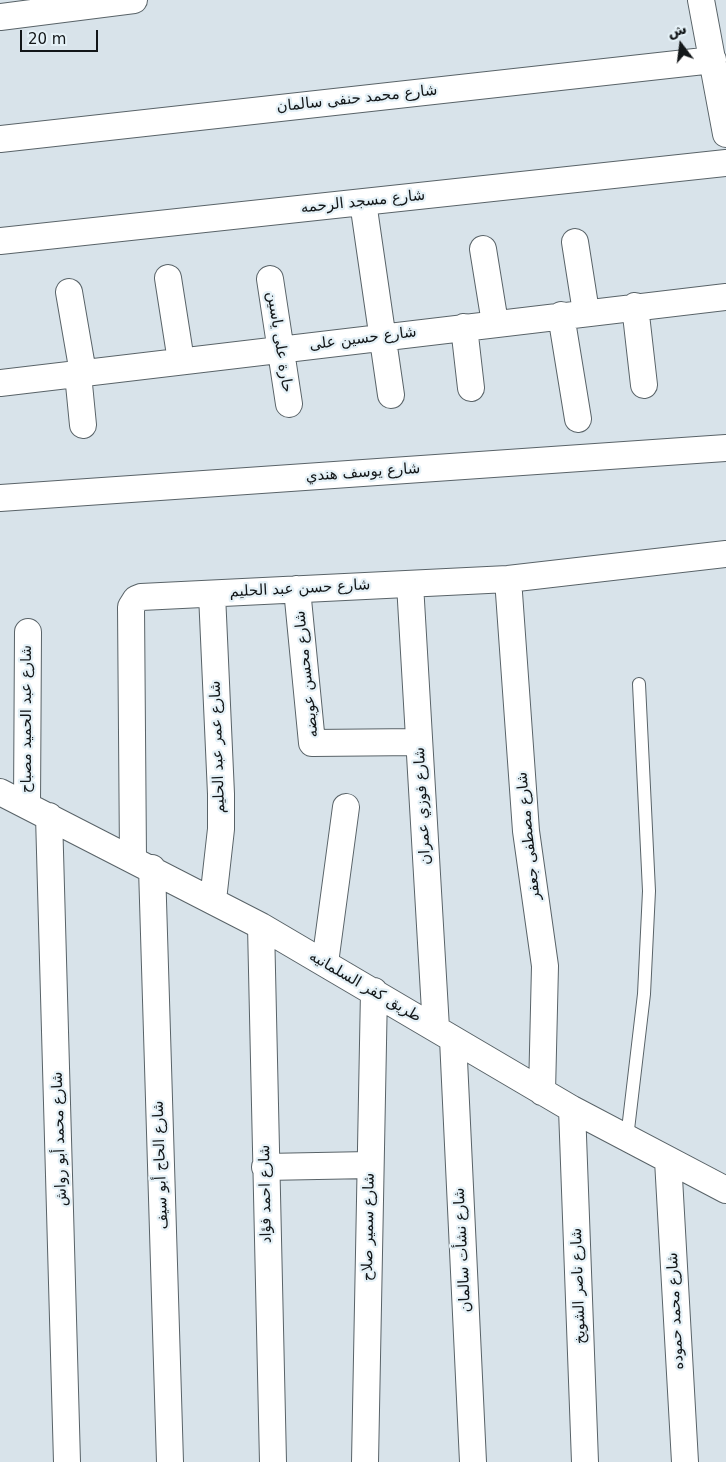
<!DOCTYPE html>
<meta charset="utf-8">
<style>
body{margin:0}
#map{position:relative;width:726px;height:1462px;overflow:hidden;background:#d8e3ea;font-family:"DejaVu Sans","Noto Sans Arabic",sans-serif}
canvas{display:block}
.north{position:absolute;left:656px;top:20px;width:50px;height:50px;-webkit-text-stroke:4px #e5f1f7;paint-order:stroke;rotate:345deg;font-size:14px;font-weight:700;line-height:20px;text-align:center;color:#131719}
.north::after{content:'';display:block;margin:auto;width:18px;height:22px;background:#131719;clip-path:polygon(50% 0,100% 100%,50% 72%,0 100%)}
.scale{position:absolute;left:20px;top:30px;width:78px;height:22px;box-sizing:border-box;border:2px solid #131719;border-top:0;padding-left:6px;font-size:15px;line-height:18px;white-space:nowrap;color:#131719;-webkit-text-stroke:4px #e5f1f7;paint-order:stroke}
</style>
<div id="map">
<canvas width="726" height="1462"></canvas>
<div class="north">ش</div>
<div class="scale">20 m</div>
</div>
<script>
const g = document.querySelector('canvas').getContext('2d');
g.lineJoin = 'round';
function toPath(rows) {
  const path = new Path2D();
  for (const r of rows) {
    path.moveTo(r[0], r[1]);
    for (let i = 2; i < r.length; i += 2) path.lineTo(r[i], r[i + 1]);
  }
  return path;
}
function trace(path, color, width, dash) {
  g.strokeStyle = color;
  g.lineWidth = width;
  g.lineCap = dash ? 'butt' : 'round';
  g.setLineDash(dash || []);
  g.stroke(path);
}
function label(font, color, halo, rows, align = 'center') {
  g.font = font + ' "DejaVu Sans","Noto Sans Arabic",sans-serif';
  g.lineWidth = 4.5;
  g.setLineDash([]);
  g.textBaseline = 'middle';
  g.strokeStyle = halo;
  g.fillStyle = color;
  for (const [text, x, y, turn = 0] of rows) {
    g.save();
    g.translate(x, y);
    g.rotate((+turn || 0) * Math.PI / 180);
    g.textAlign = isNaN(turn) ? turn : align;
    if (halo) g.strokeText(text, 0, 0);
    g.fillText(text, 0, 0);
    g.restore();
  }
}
const service = toPath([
 [627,1138,644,994,649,891,639,684]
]);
const minor = toPath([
 [701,0,726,134],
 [0,17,134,0],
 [0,139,713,60],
 [363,202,391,395],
 [0,241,726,163],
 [575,242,586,312],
 [483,249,495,323],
 [168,278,181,361],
 [270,279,289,404],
 [69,292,83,373],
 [635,306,644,385],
 [561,315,578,419],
 [464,327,471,388],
 [78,374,83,425],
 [0,383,726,297],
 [0,498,726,448],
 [508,579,526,831,545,966,542,1092],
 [410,584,436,1028],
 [297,589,312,743,419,742],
 [212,594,221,794,221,829,213,900],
 [0,792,261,926,572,1109,726,1190],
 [27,805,28,632],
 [49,816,67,1462],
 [133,859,131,607,136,599,141,597,508,579,726,554],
 [152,868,170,1462],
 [261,926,273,1462],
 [325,963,346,807],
 [453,1039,473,1462],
 [572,1109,585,1462],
 [668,1160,685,1462],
 [265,1167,370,1165],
 [365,1462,374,991]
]);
const streetNames = [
 ["شارع محمد حنفى سالمان",357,99,-6],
 ["شارع مسجد الرحمه",363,202,-6],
 ["شارع حسين على",363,339,-7],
 ["حارة على ياسين",279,342,81],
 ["شارع يوسف هندي",363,473,-4],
 ["شارع حسن عبد الحليم",300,589,-3],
 ["شارع محسن عويضه",307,674,-96],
 ["شارع عبد الحميد مصباح",27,719,-90],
 ["شارع عمر عبد الحليم",218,747,-92],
 ["شارع فوزي عمران",423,806,-93],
 ["شارع مصطفى جعفر",529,836,-96],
 ["طريق كفر السلمانيه",365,987,30],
 ["شارع محمد أبو رواش",60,1139,-92],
 ["شارع الحاج أبو سيف",161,1165,-92],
 ["شارع احمد فؤاد",266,1194,-91],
 ["شارع سمير صلاح",369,1227,-89],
 ["شارع نشأت سالمان",463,1250,-93],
 ["شارع ناصر الشويخ",579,1286,-92],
 ["شارع محمد حموده",676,1311,-93]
];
trace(service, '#596368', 14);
trace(minor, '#596368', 28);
trace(service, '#fff', 12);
trace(minor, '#fff', 26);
label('15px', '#131719', '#e5f1f7', streetNames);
</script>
